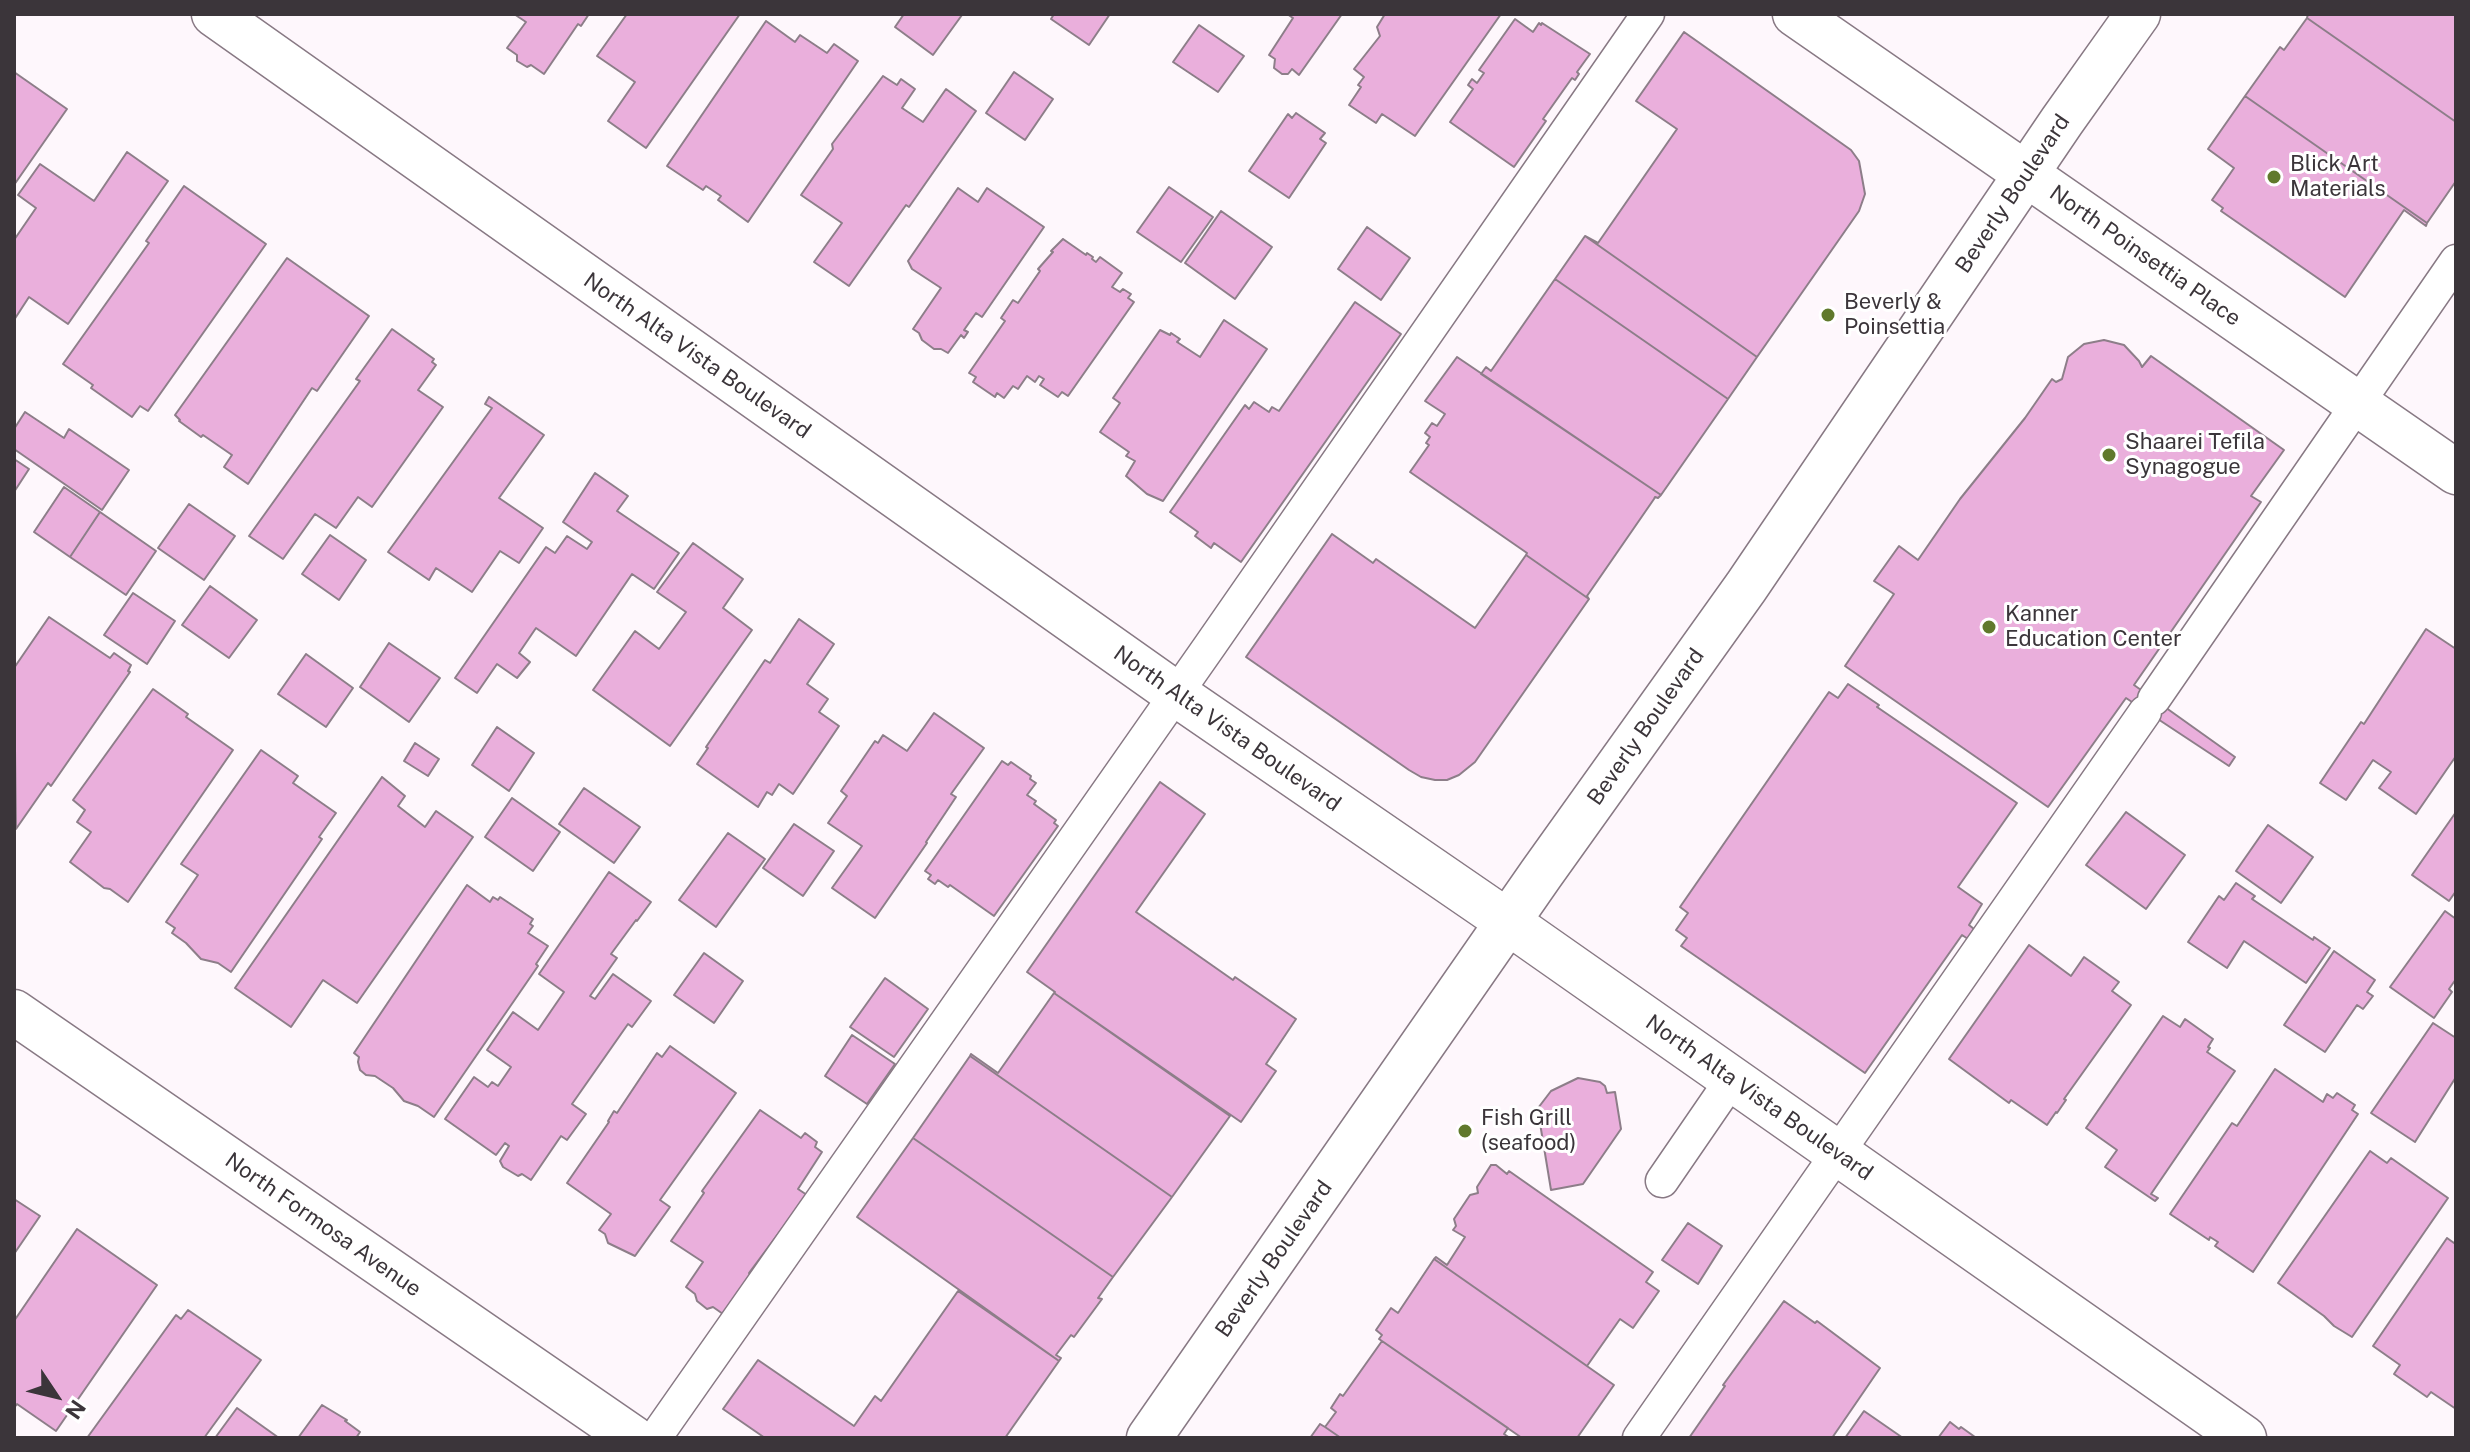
<!DOCTYPE html>
<style>
body{margin:0}
#map{position:relative;width:2470px;height:1452px;overflow:hidden;background:#fef7fc;font-family:"Public Sans",sans-serif}
canvas{display:block}
.frame{position:absolute;inset:0;border:16px solid #3b353a;pointer-events:none}
.north{position:absolute;left:16px;top:1356px;width:80px;height:80px;-webkit-text-stroke:6px #fff;paint-order:stroke;rotate:125deg;font-size:22px;font-weight:700;line-height:32px;text-align:center;color:#3b353a}
.north::after{content:'';display:block;margin:auto;width:28px;height:36px;background:#3b353a;clip-path:polygon(50% 0,100% 100%,50% 72%,0 100%)}
</style>
<div id="map">
<canvas width="2470" height="1452"></canvas>
<div class="frame"></div>
<div class="north">N</div>
</div>
<script>
const g = document.querySelector('canvas').getContext('2d');
g.lineJoin = 'round';
function fillPath(path, color) {
  g.fillStyle = color;
  g.fill(path, 'evenodd');
}
function toPath(rows) {
  const path = new Path2D();
  for (const r of rows) {
    path.moveTo(r[0], r[1]);
    for (let i = 2; i < r.length; i += 2) path.lineTo(r[i], r[i + 1]);
  }
  return path;
}
function trace(path, color, width, dash) {
  g.strokeStyle = color;
  g.lineWidth = width;
  g.lineCap = dash ? 'butt' : 'round';
  g.setLineDash(dash || []);
  g.stroke(path);
}
function label(font, color, halo, rows, align = 'center') {
  g.font = font + ' "Public Sans",sans-serif';
  g.lineWidth = 6;
  g.setLineDash([]);
  g.textBaseline = 'middle';
  g.strokeStyle = halo;
  g.fillStyle = color;
  for (const [text, x, y, turn = 0] of rows) {
    g.save();
    g.translate(x, y);
    g.rotate((+turn || 0) * Math.PI / 180);
    g.textAlign = isNaN(turn) ? turn : align;
    if (halo) g.strokeText(text, 0, 0);
    g.fillText(text, 0, 0);
    g.restore();
  }
}
const building = toPath([
 [514,14,589,14,581,26,578,24,544,74,531,65,527,67,517,61,517,55,507,48,526,22,514,14],
 [627,14,740,14,646,148,608,121,635,82,597,56,627,14],
 [904,14,960,14,962,15,933,55,895,27,904,14],
 [1054,14,1110,14,1089,45,1051,19,1054,14],
 [1287,14,1342,14,1299,75,1292,69,1288,74,1282,74,1274,68,1275,59,1269,55,1293,18,1287,14],
 [1385,14,1501,14,1415,136,1382,114,1376,123,1349,105,1361,87,1358,85,1364,77,1354,69,1380,36,1377,27,1385,14],
 [2308,14,2456,14,2456,122,2307,18,2308,14],
 [2307,18,2456,122,2456,181,2427,223,2245,96,2280,47,2284,50,2307,18],
 [1515,19,1533,32,1539,23,1541,25,1542,23,1590,54,1577,72,1579,74,1575,80,1572,78,1543,119,1546,121,1514,167,1450,122,1473,89,1468,85,1472,79,1477,83,1484,73,1479,70,1515,19],
 [766,21,795,42,800,35,827,53,834,44,858,61,748,222,718,200,721,196,706,186,703,190,667,166,766,21],
 [1199,25,1244,56,1218,92,1173,62,1199,25],
 [1684,32,1851,150,1859,161,1865,194,1859,211,1757,357,1585,236,1598,243,1677,129,1636,101,1684,32],
 [14,72,67,109,14,185,14,72],
 [1014,72,1053,99,1025,140,986,113,1014,72],
 [883,76,897,85,901,79,915,89,902,108,923,122,946,89,976,111,909,207,906,205,849,286,814,262,842,223,801,195,833,149,832,144,883,76],
 [2245,96,2427,223,2426,226,2404,210,2345,297,2221,211,2223,208,2212,200,2234,168,2208,149,2245,96],
 [1296,113,1325,133,1320,139,1326,143,1289,198,1249,171,1288,114,1292,118,1296,113],
 [127,152,168,181,68,324,29,297,14,320,14,240,36,208,18,195,40,164,94,201,127,152],
 [184,186,266,244,148,411,140,406,132,417,91,388,93,385,63,364,149,243,146,241,184,186],
 [1169,187,1213,217,1181,262,1137,232,1169,187],
 [958,188,978,202,987,188,1044,227,982,317,976,313,964,330,968,332,964,338,961,335,948,353,941,349,934,349,922,340,919,333,913,329,941,288,912,269,908,261,958,188],
 [1221,211,1272,247,1235,299,1185,263,1221,211],
 [1367,227,1410,258,1381,300,1338,269,1367,227],
 [1585,236,1757,357,1728,399,1555,279,1585,236],
 [1063,239,1086,255,1087,253,1093,257,1092,259,1096,262,1100,257,1122,273,1112,287,1120,292,1123,289,1131,294,1128,298,1134,302,1068,396,1062,392,1058,397,1040,385,1044,379,1039,376,1035,382,1027,376,1018,389,1013,386,1004,398,997,393,995,397,973,382,976,377,969,373,1005,321,1001,318,1013,300,1018,303,1040,271,1038,269,1053,252,1051,251,1063,239],
 [287,258,369,316,317,391,312,388,248,484,224,467,232,455,203,435,201,437,179,421,180,420,175,415,287,258],
 [1555,279,1728,399,1661,495,1481,374,1486,367,1491,371,1555,279],
 [1355,302,1401,334,1241,562,1214,543,1211,548,1195,536,1198,532,1170,512,1245,405,1249,409,1254,402,1269,412,1272,407,1279,411,1355,302],
 [1224,320,1267,349,1163,501,1147,494,1126,476,1135,461,1126,456,1129,452,1100,432,1120,403,1113,398,1160,330,1170,335,1171,333,1180,339,1177,342,1200,357,1224,320],
 [392,329,434,359,432,362,436,365,418,390,443,407,372,507,358,497,336,528,315,514,283,559,249,536,360,381,356,379,392,329],
 [2104,340,2124,345,2139,361,2142,367,2151,356,2284,450,2251,496,2261,502,2134,685,2235,757,2229,766,2126,698,2048,807,1845,666,1894,594,1874,581,1899,546,1918,560,1960,499,2025,418,2052,379,2056,382,2062,379,2068,357,2084,344,2104,340],
 [1457,357,1661,495,1658,498,1655,497,1654,499,1587,596,1589,599,1526,555,1527,553,1410,472,1429,445,1426,443,1430,437,1425,433,1432,423,1437,426,1445,414,1425,401,1457,357],
 [489,397,544,435,499,498,543,528,519,563,500,551,472,592,436,568,429,580,388,552,492,408,485,404,489,397],
 [25,412,64,438,69,429,129,470,102,510,14,449,14,429,25,412],
 [14,459,29,469,14,492,14,459],
 [595,473,628,496,617,511,679,553,654,589,632,574,576,656,536,628,519,653,530,662,517,678,497,664,477,693,455,678,546,547,555,553,567,536,587,549,592,542,563,522,595,473],
 [64,487,100,512,70,557,34,532,64,487],
 [189,504,235,536,204,580,158,548,189,504],
 [100,512,156,551,126,595,70,557,100,512],
 [1332,534,1373,563,1376,559,1475,628,1526,555,1589,599,1475,762,1459,775,1447,780,1435,780,1421,777,1409,770,1246,657,1332,534],
 [330,535,366,560,339,600,302,574,330,535],
 [693,543,743,579,723,608,752,630,670,746,593,690,635,631,659,649,686,612,657,592,693,543],
 [210,586,257,620,229,658,182,625,210,586],
 [133,593,175,621,147,664,104,635,133,593],
 [49,617,110,658,114,653,131,665,128,671,130,672,51,786,48,783,16,829,14,668,49,617],
 [799,619,834,644,807,684,828,699,819,712,839,726,793,794,779,784,772,795,767,792,758,807,697,764,708,748,706,747,765,660,770,663,799,619],
 [2426,629,2456,649,2456,756,2416,814,2379,788,2391,772,2373,760,2346,800,2320,783,2361,722,2364,724,2426,629],
 [389,643,440,678,409,722,360,687,389,643],
 [306,654,353,688,326,727,278,694,306,654],
 [1848,684,1879,705,1877,707,2017,803,1958,887,1982,904,1969,925,1974,929,1968,939,1962,935,1865,1073,1681,946,1687,938,1676,930,1688,913,1680,907,1829,692,1838,698,1848,684],
 [153,689,188,714,186,717,233,750,128,902,110,889,104,888,70,862,91,832,77,822,85,810,73,800,153,689],
 [934,713,984,748,951,794,956,797,926,842,927,843,875,918,832,888,862,846,828,823,847,796,841,791,875,741,878,743,883,735,907,751,934,713],
 [497,727,534,753,509,791,472,765,497,727],
 [415,743,439,759,428,776,404,761,415,743],
 [261,750,298,776,293,783,336,813,319,837,322,839,231,972,218,963,201,959,186,943,172,933,175,928,166,922,198,875,181,864,261,750],
 [1002,761,1008,765,1011,762,1031,776,1030,779,1036,783,1027,795,1036,801,1034,804,1056,820,1054,823,1058,826,994,916,950,885,948,887,938,880,935,884,928,879,931,875,925,871,1002,761],
 [382,777,405,796,398,806,425,827,436,811,473,837,357,1003,323,980,291,1027,235,988,382,777],
 [1160,782,1205,814,1136,912,1233,980,1235,977,1296,1019,1266,1064,1276,1071,1241,1122,1054,993,1055,992,1027,972,1160,782],
 [584,788,640,827,614,863,559,824,584,788],
 [512,798,560,832,533,871,485,837,512,798],
 [2126,812,2185,855,2146,909,2086,865,2126,812],
 [2456,812,2456,891,2449,901,2412,875,2456,812],
 [794,824,834,851,803,896,763,868,794,824],
 [2268,825,2313,857,2281,903,2236,871,2268,825],
 [728,833,765,859,716,927,679,900,728,833],
 [609,872,651,902,637,921,636,920,611,954,617,958,590,996,595,999,613,974,651,1001,632,1027,628,1024,572,1104,586,1114,567,1140,561,1136,531,1180,522,1174,518,1176,503,1167,500,1161,509,1146,505,1143,496,1155,445,1119,474,1077,488,1087,492,1082,498,1086,511,1067,487,1050,513,1012,538,1030,564,992,539,974,609,872],
 [2236,883,2255,896,2252,899,2313,940,2314,937,2330,948,2306,983,2244,941,2227,968,2188,942,2219,896,2224,900,2236,883],
 [467,885,490,902,493,897,498,900,500,897,533,919,530,924,533,926,528,933,548,946,536,964,538,966,434,1117,418,1106,404,1101,393,1088,375,1076,366,1075,360,1070,358,1062,359,1057,354,1053,467,885],
 [2445,911,2456,919,2456,979,2449,989,2452,992,2434,1018,2390,987,2445,911],
 [2029,945,2071,976,2084,957,2119,982,2112,991,2131,1005,2064,1099,2066,1100,2057,1113,2056,1112,2047,1125,2011,1100,2009,1103,1949,1059,2029,945],
 [2334,951,2375,980,2367,992,2373,996,2363,1009,2357,1005,2325,1052,2284,1025,2334,951],
 [704,953,743,981,714,1023,674,995,704,953],
 [885,978,928,1009,894,1057,850,1027,885,978],
 [1054,993,1230,1116,1172,1197,970,1056,971,1054,998,1073,1054,993],
 [2163,1016,2180,1027,2185,1019,2213,1039,2208,1047,2210,1048,2207,1052,2235,1071,2151,1194,2158,1198,2155,1201,2105,1167,2117,1150,2086,1128,2163,1016],
 [2433,1023,2456,1038,2456,1077,2415,1142,2371,1113,2433,1023],
 [852,1035,895,1064,867,1104,825,1076,852,1035],
 [670,1046,736,1093,660,1200,670,1207,635,1256,608,1243,605,1234,599,1230,611,1214,567,1183,609,1122,608,1121,614,1111,617,1113,657,1053,662,1057,670,1046],
 [970,1056,1172,1197,1113,1277,913,1138,970,1056],
 [2275,1069,2323,1102,2327,1094,2333,1098,2337,1093,2355,1105,2352,1110,2358,1114,2253,1272,2215,1246,2218,1242,2210,1237,2209,1240,2170,1214,2232,1123,2237,1126,2275,1069],
 [1578,1078,1600,1082,1605,1086,1607,1093,1615,1092,1621,1129,1583,1184,1551,1190,1538,1111,1535,1112,1551,1091,1578,1078],
 [760,1110,801,1138,805,1133,817,1142,815,1147,822,1152,798,1189,807,1195,749,1273,751,1275,723,1314,713,1307,707,1309,697,1301,695,1294,686,1287,703,1262,671,1241,704,1193,702,1191,760,1110],
 [913,1138,1113,1277,1098,1298,1102,1299,1074,1337,1071,1335,1056,1355,1061,1358,1059,1361,857,1217,913,1138],
 [2370,1151,2387,1163,2391,1158,2448,1198,2352,1337,2334,1326,2324,1316,2278,1283,2370,1151],
 [1491,1165,1496,1165,1507,1174,1509,1171,1653,1272,1646,1282,1659,1291,1633,1328,1620,1319,1587,1366,1434,1259,1436,1257,1447,1265,1465,1237,1453,1230,1456,1226,1454,1219,1470,1195,1478,1193,1477,1187,1491,1165],
 [14,1199,40,1216,14,1254,14,1199],
 [1688,1223,1722,1246,1698,1284,1662,1260,1688,1223],
 [77,1229,157,1285,56,1431,17,1404,14,1408,14,1321,77,1229],
 [2447,1238,2454,1243,2456,1240,2456,1409,2431,1392,2427,1397,2394,1374,2400,1365,2373,1346,2447,1238],
 [1434,1259,1614,1385,1577,1438,1522,1438,1379,1339,1382,1335,1376,1330,1391,1308,1398,1313,1434,1259],
 [958,1291,1059,1361,1005,1438,765,1438,723,1409,758,1360,854,1426,875,1396,881,1401,958,1291],
 [1784,1301,1815,1323,1817,1321,1880,1368,1832,1438,1689,1438,1725,1386,1723,1385,1784,1301],
 [188,1310,261,1360,204,1438,87,1438,176,1315,181,1319,188,1310],
 [1382,1341,1508,1428,1504,1434,1510,1438,1341,1438,1325,1427,1336,1412,1331,1408,1340,1394,1343,1396,1382,1341],
 [322,1405,347,1420,345,1421,360,1432,356,1438,298,1438,322,1405],
 [237,1408,279,1438,215,1438,237,1408],
 [1864,1411,1903,1438,1845,1438,1864,1411],
 [1950,1422,1959,1429,1961,1427,1975,1437,1938,1438,1950,1422],
 [1320,1424,1325,1427,1341,1438,1310,1438,1320,1424]
]);
const service = toPath([
 [2154,699,2456,261],
 [1662,1181,1732,1079],
 [655,1438,1209,647,1648,14],
 [1639,1438,2145,712]
]);
const minor = toPath([
 [214,14,1176,694,1508,922,2244,1438],
 [1795,14,2456,472],
 [14,1012,633,1438]
]);
const secondary = toPath([
 [1149,1438,1541,874,1746,587,2062,121,2138,14]
]);
const markers = [
 [2274,177,8,"#60792c"],
 [1828,315,8,"#60792c"],
 [2109,455,8,"#60792c"],
 [1989,627,8,"#60792c"],
 [1465,1131,8,"#60792c"]
];
const poiNames = [
 ["Blick Art",2290,164],
 ["Materials",2290,189],
 ["Beverly &",1844,302],
 ["Poinsettia",1844,327],
 ["Shaarei Tefila",2125,442],
 ["Synagogue",2125,467],
 ["Kanner",2005,614],
 ["Education Center",2005,639],
 ["Fish Grill",1481,1118],
 ["(seafood)",1481,1143]
];
const streetNames = [
 ["Beverly Boulevard",2013,194,-56],
 ["North Poinsettia Place",2145,256,35],
 ["North Alta Vista Boulevard",697,356,35],
 ["Beverly Boulevard",1646,727,-55],
 ["North Alta Vista Boulevard",1227,729,35],
 ["North Alta Vista Boulevard",1759,1098,35],
 ["North Formosa Avenue",323,1225,35],
 ["Beverly Boulevard",1274,1259,-55]
];
fillPath(building, '#eaafdc');
trace(building, '#8d7e89', 2);
trace(service, '#887984', 35);
trace(minor, '#887984', 47);
trace(secondary, '#887984', 47);
trace(service, '#fff', 32);
trace(minor, '#fff', 44);
trace(secondary, '#fff', 44);
for (const [x, y, r, color] of markers) {
  const dot = new Path2D();
  dot.arc(x, y, r, 0, 2 * Math.PI);
  g.fillStyle = color;
  g.fill(dot);
  trace(dot, '#fff', 3);
}
label('22px', '#3b353a', '#fff', poiNames, 'left');
label('22px', '#3b353a', '#fff', streetNames);
</script>
